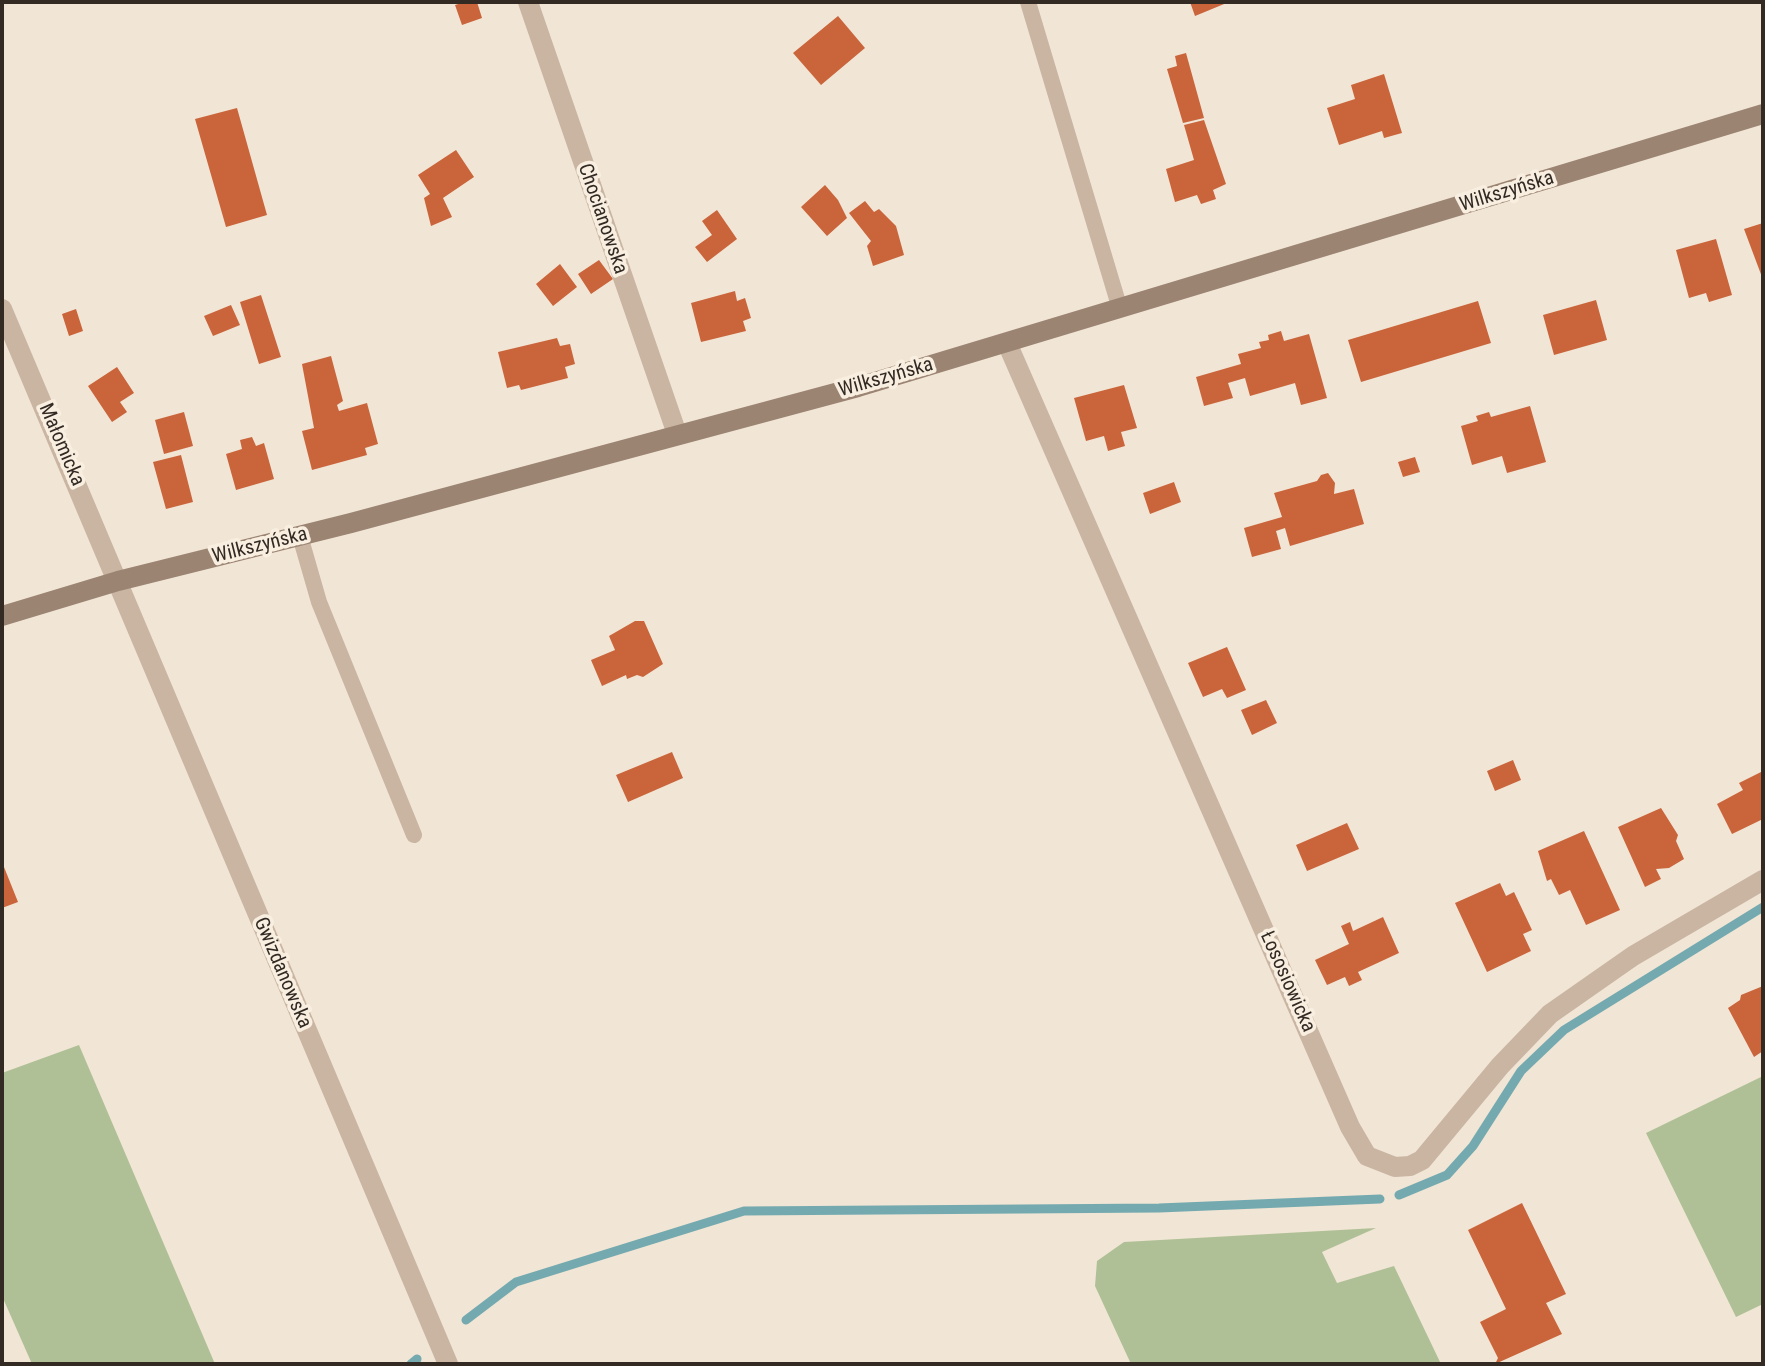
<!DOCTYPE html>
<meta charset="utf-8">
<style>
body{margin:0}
#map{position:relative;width:1765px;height:1366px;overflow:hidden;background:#f1e5d5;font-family:"Roboto Condensed",sans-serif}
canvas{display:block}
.frame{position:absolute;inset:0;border:4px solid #332a24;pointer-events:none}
</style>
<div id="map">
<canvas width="1765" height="1366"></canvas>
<div class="frame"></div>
</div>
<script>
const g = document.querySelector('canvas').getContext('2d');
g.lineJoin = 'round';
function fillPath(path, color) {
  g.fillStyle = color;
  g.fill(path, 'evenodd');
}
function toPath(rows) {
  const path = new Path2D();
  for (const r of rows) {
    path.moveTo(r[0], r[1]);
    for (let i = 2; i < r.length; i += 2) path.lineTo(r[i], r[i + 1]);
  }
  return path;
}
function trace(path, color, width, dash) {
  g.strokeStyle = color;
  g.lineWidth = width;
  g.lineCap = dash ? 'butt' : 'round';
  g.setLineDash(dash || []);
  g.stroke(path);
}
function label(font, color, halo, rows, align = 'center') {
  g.font = font + ' "Roboto Condensed",sans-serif';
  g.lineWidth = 7;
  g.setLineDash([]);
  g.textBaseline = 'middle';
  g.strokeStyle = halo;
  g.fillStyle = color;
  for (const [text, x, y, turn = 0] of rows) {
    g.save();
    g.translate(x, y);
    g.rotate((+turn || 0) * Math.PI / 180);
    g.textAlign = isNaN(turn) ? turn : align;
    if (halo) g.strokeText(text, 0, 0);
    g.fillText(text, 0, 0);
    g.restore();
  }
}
const green = toPath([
 [79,1045,215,1364,32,1364,2,1296,2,1073],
 [1763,1076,1763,1304,1736,1317,1646,1133],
 [1376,1228,1322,1252,1337,1283,1394,1266,1441,1364,1131,1364,1095,1286,1097,1261,1124,1242]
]);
const stream = toPath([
 [1399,1195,1447,1175,1473,1146,1521,1071,1564,1030,1763,907],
 [466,1320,516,1282,744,1211,1159,1208,1380,1199],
 [411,1364,417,1359]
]);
const building = toPath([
 [465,2,477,2,482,18,462,25,455,5],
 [1190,2,1229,2,1195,16],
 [838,16,865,48,821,85,793,53],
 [1186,53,1204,118,1183,123,1167,69,1177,66,1175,56],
 [1384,74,1402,133,1384,138,1382,131,1339,145,1327,108,1355,99,1351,85],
 [237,108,267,215,226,227,195,119],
 [1204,120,1226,184,1213,190,1216,199,1201,204,1197,195,1175,202,1166,169,1194,160,1184,125],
 [456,150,474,177,443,198,452,217,431,226,424,198,430,194,418,175],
 [825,185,838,200,847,218,827,236,801,207],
 [865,201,874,212,879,209,896,226,904,255,873,266,867,246,871,241,849,213],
 [717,210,737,239,707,262,695,247,712,235,702,221],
 [1763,223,1763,277,1762,277,1744,229],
 [1716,239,1732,295,1709,302,1706,293,1689,298,1676,250],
 [599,260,613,279,591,294,578,274],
 [560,264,577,287,553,306,536,284],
 [735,291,737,301,745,298,751,318,743,321,746,331,701,342,691,303],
 [261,295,281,357,259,364,240,302],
 [1596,300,1607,340,1554,355,1543,315],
 [1478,301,1491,343,1361,382,1348,340],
 [231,305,240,325,213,336,204,316],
 [76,309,83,331,69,336,62,314],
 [1281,331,1284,341,1309,334,1327,398,1301,405,1295,383,1250,396,1245,378,1228,383,1233,398,1204,406,1196,377,1241,364,1238,354,1261,348,1259,342,1269,340,1268,335],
 [557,338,560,346,570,344,575,364,565,367,568,378,521,390,519,385,507,388,498,352],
 [331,356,343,401,337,405,339,411,367,403,378,444,365,448,367,455,312,470,302,431,314,428,302,364],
 [117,367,134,393,120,402,127,412,112,422,88,386],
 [1124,385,1137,428,1121,432,1125,446,1108,451,1104,436,1086,441,1074,398],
 [1530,406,1546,462,1507,473,1502,456,1472,465,1461,426,1478,421,1476,416,1489,412,1491,417],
 [184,412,193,446,164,454,155,420],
 [252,437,256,446,264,443,274,479,236,490,226,454,242,449,240,440],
 [181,455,193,502,166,509,153,462],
 [1415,457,1420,472,1403,477,1398,462],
 [1328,473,1335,483,1334,494,1354,489,1364,524,1290,546,1285,528,1276,531,1281,549,1252,557,1244,528,1282,517,1274,493,1317,481,1321,475],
 [1174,482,1181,502,1150,514,1143,493],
 [635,621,644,621,663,664,643,677,637,675,627,679,626,675,602,686,591,660,615,650,609,636],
 [1227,647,1246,690,1227,698,1222,689,1203,697,1188,663],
 [1266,700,1277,723,1252,735,1241,710],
 [672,752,683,778,628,802,616,775],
 [1513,760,1521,780,1495,791,1487,771],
 [1763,771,1763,819,1732,834,1717,804,1743,790,1739,783],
 [1661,808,1678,835,1676,841,1684,859,1669,868,1656,869,1661,879,1645,887,1618,827],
 [1347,823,1359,849,1307,871,1296,845],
 [1584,831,1620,910,1586,925,1570,890,1559,895,1551,879,1547,881,1538,851],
 [2,862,18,902,2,908],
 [1500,883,1506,896,1514,892,1532,930,1523,934,1531,951,1487,972,1455,903],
 [1383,917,1399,953,1358,972,1362,980,1349,986,1345,977,1327,985,1315,960,1349,944,1341,926,1350,922,1353,931],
 [1763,986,1763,1051,1754,1057,1728,1008,1740,1000,1741,995],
 [1522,1203,1566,1294,1546,1303,1562,1334,1495,1364,1498,1358,1480,1322,1506,1309,1468,1230]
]);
const lane = toPath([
 [1028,2,1120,309],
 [300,536,319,602,414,835]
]);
const street = toPath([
 [528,2,677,434],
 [2,309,448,1364],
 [1007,343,1350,1127,1367,1156,1395,1167,1410,1166,1422,1160,1500,1066,1550,1014,1633,956,1763,880]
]);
const secondary = toPath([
 [2,616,118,581,351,523,858,387,1763,114]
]);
const streetNames = [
 ["Wilkszyńska",1507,192,-17],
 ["Chocianowska",602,219,71],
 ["Wilkszyńska",886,378,-16],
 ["Małomicka",61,445,67],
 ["Wilkszyńska",260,546,-14],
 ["Gwizdanowska",282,973,67],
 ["Łososiowicka",1287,982,66]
];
fillPath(green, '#b0c096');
trace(stream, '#74aaaf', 9);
fillPath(building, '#ca643b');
trace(lane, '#c9b5a2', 16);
trace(street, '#c9b5a2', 20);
trace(secondary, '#9c8473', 20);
label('20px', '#332a24', '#f9efe1', streetNames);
</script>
